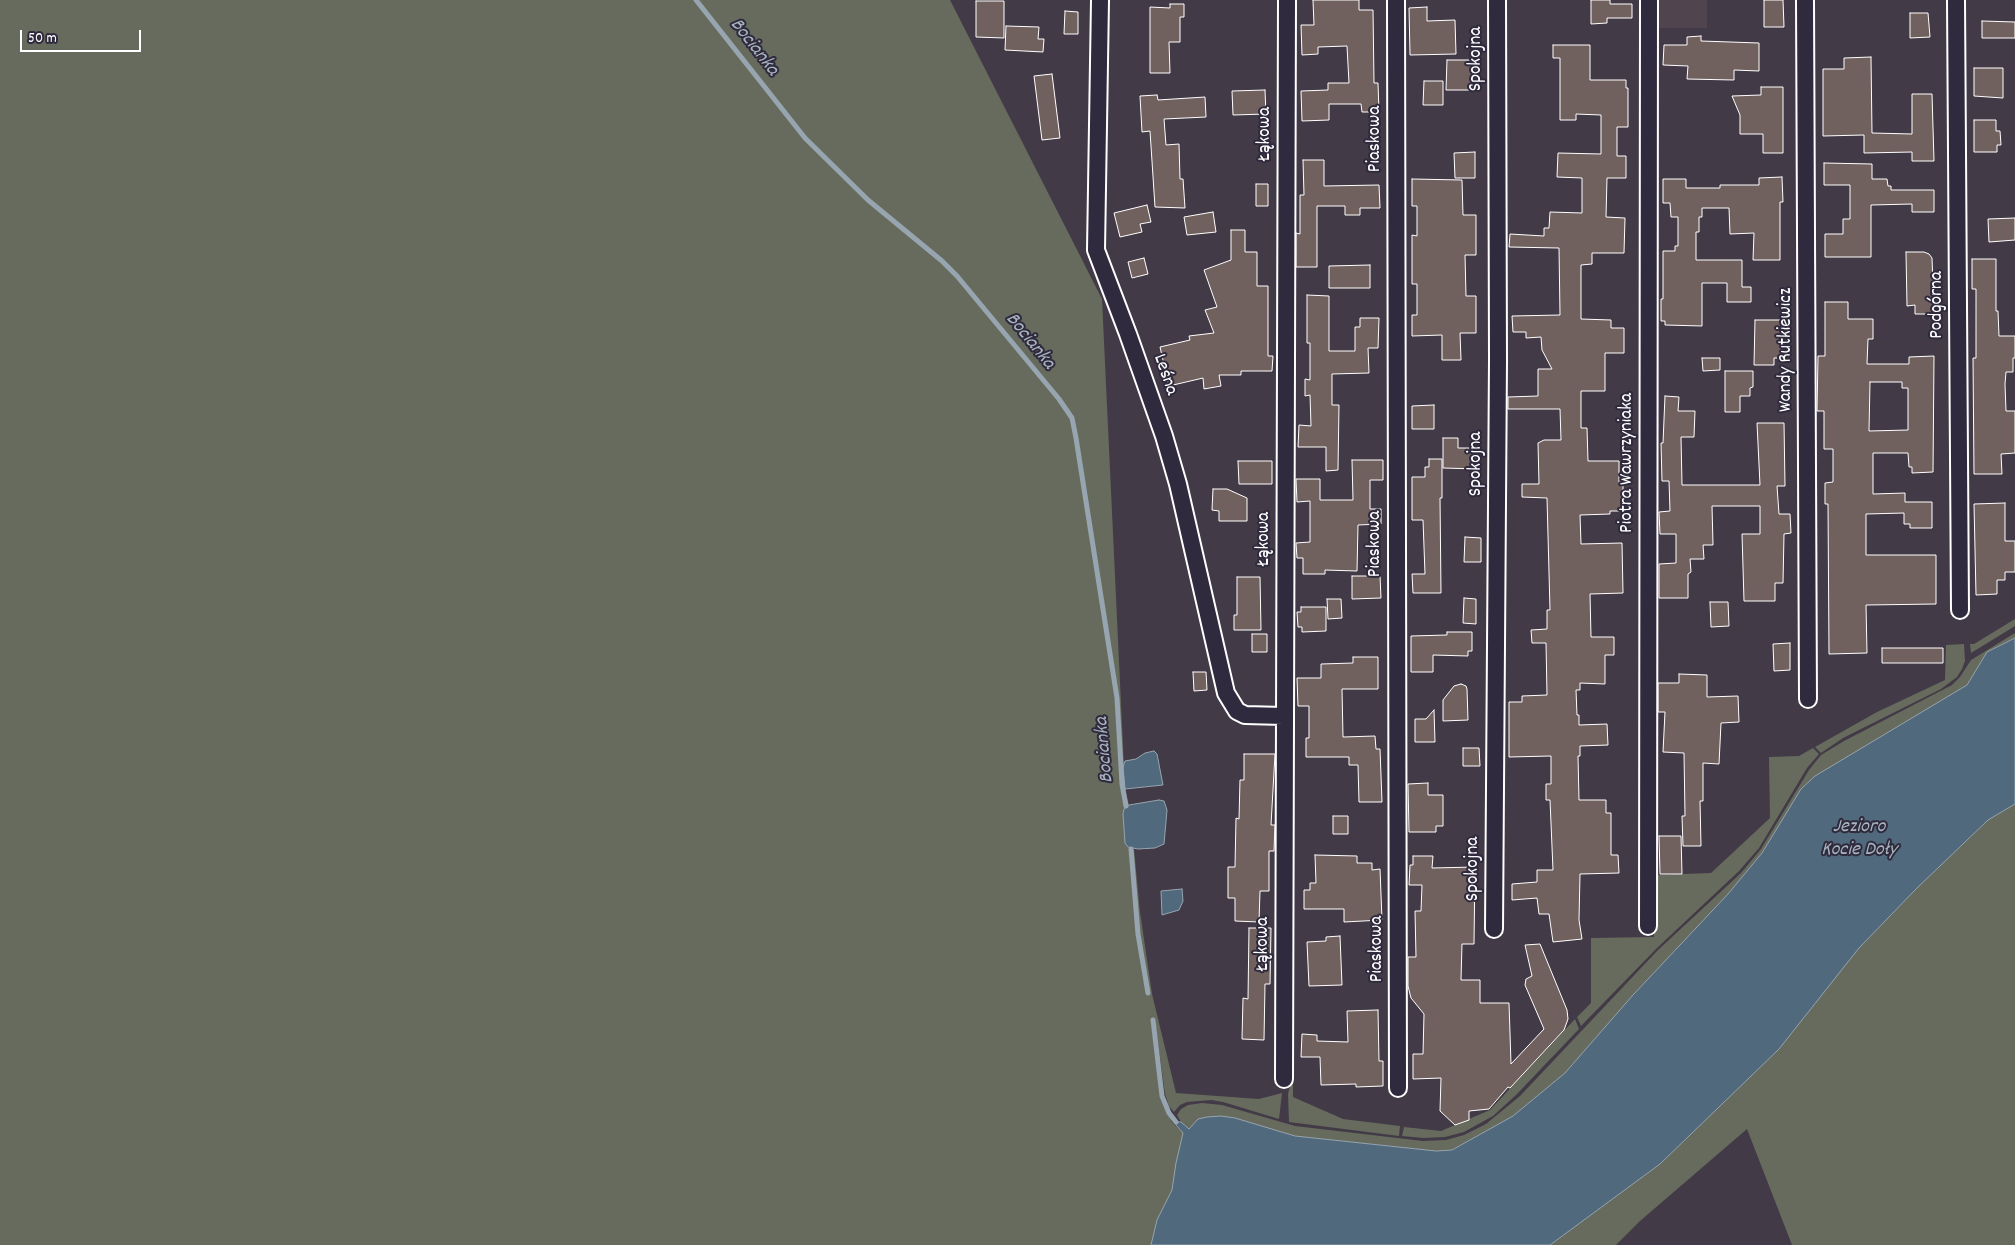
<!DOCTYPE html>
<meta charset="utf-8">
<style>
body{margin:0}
#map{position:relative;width:2015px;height:1245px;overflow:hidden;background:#423a47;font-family:Dekko,sans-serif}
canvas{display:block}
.scale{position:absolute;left:20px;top:30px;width:121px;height:22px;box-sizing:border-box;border:2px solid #fff;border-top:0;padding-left:6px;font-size:15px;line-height:18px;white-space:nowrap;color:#fff;-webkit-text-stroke:4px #2f2a3d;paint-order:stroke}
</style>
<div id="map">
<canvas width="2015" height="1245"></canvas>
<div class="scale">50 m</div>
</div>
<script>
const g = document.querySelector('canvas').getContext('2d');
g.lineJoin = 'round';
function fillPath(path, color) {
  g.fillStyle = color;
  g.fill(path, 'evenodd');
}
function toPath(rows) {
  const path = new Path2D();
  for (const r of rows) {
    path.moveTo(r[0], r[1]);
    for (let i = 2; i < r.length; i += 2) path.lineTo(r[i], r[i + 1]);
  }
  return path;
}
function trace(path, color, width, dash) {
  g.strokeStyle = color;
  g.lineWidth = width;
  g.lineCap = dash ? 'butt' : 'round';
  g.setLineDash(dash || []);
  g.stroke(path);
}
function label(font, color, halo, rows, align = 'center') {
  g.font = font + ' Dekko,sans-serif';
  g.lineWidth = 4;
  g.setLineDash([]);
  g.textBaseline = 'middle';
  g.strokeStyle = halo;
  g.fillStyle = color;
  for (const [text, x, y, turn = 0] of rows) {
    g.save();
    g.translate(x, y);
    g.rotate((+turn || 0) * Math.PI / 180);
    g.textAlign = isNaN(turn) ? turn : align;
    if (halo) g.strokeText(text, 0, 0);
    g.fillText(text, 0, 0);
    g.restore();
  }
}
const built = toPath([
 [1659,0,1707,0,1707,28,1659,28]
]);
const green = toPath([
 [0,0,950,0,1102,299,1125,789,1129,805,1124,809,1123,814,1125,843,1128,847,1134,849,1140,912,1152,994,1176,1093,1259,1099,1282,1093,1279,1119,1223,1102,1211,1100,1187,1102,1180,1105,1174,1112,1169,1106,1165,1094,1155,1020,1151,1021,1161,1100,1172,1122,1183,1133,1172,1190,1157,1220,1151,1245,0,1245],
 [2015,619,2015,626,1971,653,1970,644,1974,644],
 [2015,633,2015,638,1987,652,1967,685,1815,776,1801,789,1762,853,1728,894,1633,995,1565,1073,1513,1116,1452,1150,1436,1151,1295,1136,1272,1130,1189,1129,1181,1122,1177,1115,1181,1109,1188,1105,1202,1103,1222,1105,1295,1126,1423,1141,1446,1140,1464,1135,1486,1124,1520,1096,1658,950,1741,873,1761,849,1809,770,1821,755,1844,741,1952,685,1960,677,1971,660],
 [1964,644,1965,661,1962,669,1957,677,1941,689,1843,738,1821,753,1815,747,1877,712,1945,680,1946,645],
 [1813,748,1819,754,1807,768,1759,848,1739,871,1657,948,1581,1026,1577,1017,1591,1003,1591,938,1654,937,1655,875,1711,873,1770,818,1769,757,1799,756],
 [2015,804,2015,1245,1792,1245,1747,1129,1640,1221,1616,1245,1550,1245,1660,1164,1779,1049,1859,948,1917,888,1988,820],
 [1575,1019,1579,1029,1517,1094,1493,1116,1464,1132,1445,1137,1423,1138,1402,1136,1404,1127,1441,1131,1490,1110],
 [1293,1074,1293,1097,1343,1119,1400,1126,1399,1136,1289,1122,1288,1094]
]);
const water = toPath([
 [2015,638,2015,804,1988,820,1917,888,1859,948,1779,1049,1660,1164,1550,1245,1151,1245,1157,1220,1172,1190,1176,1163,1183,1133,1176,1125,1176,1122,1181,1122,1189,1129,1198,1119,1207,1117,1221,1116,1235,1118,1295,1136,1436,1151,1452,1150,1513,1116,1565,1073,1633,995,1728,894,1762,853,1801,789,1815,776,1967,685,1987,652,2015,638],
 [1154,751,1157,754,1163,785,1125,789,1123,767,1125,761,1136,759,1145,753,1154,751],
 [1159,800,1164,801,1167,810,1164,844,1155,848,1138,849,1128,847,1125,843,1123,814,1124,809,1129,805,1159,800],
 [1182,889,1183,901,1179,910,1162,915,1161,891,1182,889]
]);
const stream = toPath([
 [696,0,805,138,868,200,942,261,957,276,1059,399,1072,418,1076,438,1117,698,1122,784,1126,806],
 [1131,849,1138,934,1148,993],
 [1153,1020,1162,1096,1169,1113,1176,1122]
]);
const building = toPath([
 [1313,0,1359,0,1359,10,1373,10,1374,83,1378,83,1379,112,1362,112,1361,104,1329,104,1329,120,1302,121,1301,91,1328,90,1328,83,1349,83,1347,46,1318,47,1318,54,1302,55,1301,25,1314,25,1313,0],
 [1591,0,1610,0,1610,4,1632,4,1632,18,1607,18,1607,23,1591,24,1591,0],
 [1764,0,1783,0,1784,27,1764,27,1764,0],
 [976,1,1004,1,1004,38,976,37,976,1],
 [1170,4,1184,4,1184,17,1180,17,1180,42,1169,42,1170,73,1150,73,1150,7,1170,8,1170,4],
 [1427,7,1427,21,1455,20,1456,54,1410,55,1409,8,1427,7],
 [1065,11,1078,12,1078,34,1064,34,1065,11],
 [1910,13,1928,13,1930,37,1910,38,1910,13],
 [1982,21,2015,22,2015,38,1982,38,1982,21],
 [1006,26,1039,27,1038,39,1044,39,1043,52,1005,50,1006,26],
 [1701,36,1701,41,1759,43,1759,71,1734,70,1734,80,1687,79,1688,66,1663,65,1664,45,1687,45,1687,37,1701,36],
 [1553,45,1590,45,1590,80,1626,80,1626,88,1628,88,1628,127,1617,127,1617,156,1626,156,1626,178,1607,178,1606,217,1625,218,1624,253,1592,253,1592,264,1581,265,1581,319,1611,320,1611,328,1624,328,1624,353,1605,353,1605,391,1581,391,1581,428,1587,428,1588,461,1619,461,1619,484,1623,484,1623,511,1610,511,1610,514,1580,515,1581,544,1622,543,1623,593,1590,594,1591,637,1614,637,1614,655,1605,655,1605,684,1580,683,1580,690,1576,690,1577,715,1579,715,1579,725,1607,724,1608,745,1580,746,1580,756,1578,756,1579,800,1606,800,1606,813,1611,813,1611,855,1618,855,1619,873,1580,874,1579,920,1582,939,1553,942,1549,914,1539,914,1537,898,1512,900,1512,884,1537,882,1537,870,1553,870,1550,800,1546,800,1546,784,1551,784,1551,756,1509,757,1509,702,1522,702,1522,696,1547,695,1546,643,1532,643,1531,630,1547,629,1547,610,1550,610,1547,498,1522,497,1522,484,1539,484,1538,443,1544,440,1561,440,1560,409,1508,409,1508,397,1538,396,1538,369,1552,369,1542,350,1541,337,1526,338,1526,332,1513,332,1512,316,1560,315,1559,248,1509,247,1510,234,1544,236,1544,228,1549,228,1550,212,1582,213,1582,178,1557,177,1558,153,1601,154,1601,115,1576,114,1576,120,1560,120,1560,58,1553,58,1553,45],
 [1871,57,1872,133,1912,134,1912,94,1932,94,1934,161,1912,161,1912,152,1864,153,1864,135,1823,136,1823,69,1844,69,1844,58,1871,57],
 [1447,60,1478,60,1478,90,1446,90,1447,60],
 [1974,68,2003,68,2003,98,1974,96,1974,68],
 [1052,74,1060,138,1042,140,1034,76,1052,74],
 [1424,81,1443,81,1443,105,1423,105,1424,81],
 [1761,87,1783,87,1783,153,1763,153,1763,134,1740,134,1740,115,1732,96,1761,95,1761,87],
 [1265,90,1266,114,1233,115,1232,91,1265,90],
 [1157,95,1158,100,1205,97,1206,117,1164,119,1166,145,1179,144,1180,179,1183,179,1185,208,1155,207,1150,131,1142,132,1140,96,1157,95],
 [1974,120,1996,120,1996,131,2000,131,2001,145,1997,145,1997,152,1974,152,1974,120],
 [1475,152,1475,178,1455,178,1454,153,1475,152],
 [1303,160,1324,160,1324,186,1379,185,1380,208,1360,208,1360,215,1345,215,1345,206,1317,206,1317,267,1296,267,1296,233,1300,234,1300,195,1304,195,1303,160],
 [1824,163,1872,164,1872,179,1887,179,1888,186,1891,186,1891,190,1934,190,1934,212,1912,212,1912,204,1871,205,1871,257,1825,257,1825,234,1843,234,1843,219,1850,219,1850,185,1824,185,1824,163],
 [1782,177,1783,202,1780,202,1780,260,1753,260,1754,233,1730,234,1729,208,1702,208,1702,217,1699,217,1699,232,1696,232,1696,260,1742,260,1742,287,1751,287,1751,302,1727,302,1727,283,1702,283,1702,326,1665,325,1665,321,1661,321,1661,299,1663,299,1663,251,1675,251,1675,246,1678,246,1678,217,1671,217,1670,203,1663,203,1663,179,1686,179,1686,188,1720,188,1720,185,1759,185,1759,178,1782,177],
 [1412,179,1462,180,1463,215,1476,215,1476,255,1465,255,1466,296,1476,296,1476,333,1460,333,1461,360,1442,360,1442,335,1412,336,1412,315,1417,315,1417,284,1412,284,1412,235,1417,236,1417,206,1412,206,1412,179],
 [1256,184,1268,184,1268,206,1256,206,1256,184],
 [1147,205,1151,222,1140,224,1142,232,1120,237,1114,213,1147,205],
 [1213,212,1216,232,1187,235,1184,217,1213,212],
 [2015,218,2015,240,1989,242,1988,219,2015,218],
 [1231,230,1245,230,1245,252,1257,252,1257,286,1268,286,1268,356,1273,356,1272,371,1241,371,1241,375,1219,375,1221,386,1204,389,1203,378,1169,386,1160,347,1190,340,1189,336,1214,333,1205,310,1217,307,1204,270,1231,260,1231,230],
 [1906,252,1924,252,1929,254,1932,258,1934,314,1915,314,1915,305,1907,306,1906,252],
 [1144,258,1148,274,1132,278,1128,262,1144,258],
 [1972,259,1996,259,1996,311,1998,311,1999,336,2015,336,2015,358,2013,358,2013,372,2006,372,2005,384,2006,411,2015,411,2015,453,2001,454,2002,474,1974,474,1973,358,1976,358,1976,289,1972,289,1972,259],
 [1370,265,1370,288,1329,288,1329,266,1370,265],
 [1307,295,1329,296,1329,351,1355,351,1355,327,1360,327,1360,318,1379,318,1378,348,1368,348,1369,373,1332,374,1332,405,1339,405,1338,470,1326,471,1326,447,1298,447,1299,425,1311,426,1310,395,1305,396,1305,379,1310,380,1310,343,1307,343,1307,295],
 [1825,302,1848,302,1848,319,1873,319,1873,339,1868,339,1867,364,1909,364,1909,357,1934,356,1933,472,1912,473,1912,467,1909,467,1908,453,1873,453,1873,494,1905,493,1905,502,1932,502,1932,528,1910,528,1910,524,1904,524,1904,513,1866,514,1866,555,1936,555,1936,604,1866,605,1867,653,1829,654,1828,504,1825,504,1825,483,1833,482,1833,449,1824,449,1824,411,1817,411,1818,356,1825,356,1825,302],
 [1870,382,1902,382,1902,388,1908,388,1908,430,1869,431,1870,382],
 [1755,320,1782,320,1781,358,1774,358,1774,365,1754,365,1755,320],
 [1702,358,1720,358,1720,370,1703,371,1702,358],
 [1725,371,1753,371,1753,387,1750,388,1750,396,1740,396,1740,412,1725,412,1725,371],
 [1665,396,1679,397,1678,411,1695,411,1694,437,1681,437,1682,485,1760,485,1757,423,1784,423,1785,486,1777,486,1779,514,1790,514,1791,533,1784,534,1783,583,1775,583,1775,601,1744,601,1742,534,1760,534,1760,506,1712,506,1713,545,1703,545,1704,559,1690,559,1691,572,1688,574,1688,598,1659,598,1659,564,1676,563,1676,534,1660,534,1659,512,1670,511,1669,481,1662,481,1661,443,1663,443,1665,396],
 [1434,405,1434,429,1412,429,1412,406,1434,405],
 [1443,438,1458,438,1458,448,1478,448,1478,469,1443,468,1443,438],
 [1429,459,1442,459,1442,498,1440,498,1441,593,1413,593,1412,574,1425,574,1423,520,1412,520,1412,477,1425,477,1425,467,1429,467,1429,459],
 [1352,460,1383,460,1383,480,1370,480,1370,509,1381,509,1381,524,1358,525,1357,571,1325,570,1325,574,1303,574,1303,558,1297,558,1296,543,1310,542,1310,501,1297,502,1296,479,1320,479,1320,500,1353,500,1352,460],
 [1238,461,1272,461,1272,484,1239,484,1238,461],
 [1213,489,1227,489,1247,498,1247,521,1219,521,1219,511,1212,510,1213,489],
 [2005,503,2005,541,2015,541,2015,572,2005,572,2005,580,1997,580,1997,594,1976,595,1974,504,2005,503],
 [1465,537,1481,538,1481,562,1464,562,1465,537],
 [1352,576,1380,576,1381,598,1352,599,1352,576],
 [1237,577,1260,577,1261,630,1234,630,1234,615,1237,615,1237,577],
 [1464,598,1476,599,1476,624,1463,623,1464,598],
 [1327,599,1341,599,1342,618,1328,619,1327,599],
 [1710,602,1728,602,1729,626,1711,627,1710,602],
 [1301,607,1326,607,1326,631,1302,632,1302,627,1298,627,1297,612,1301,612,1301,607],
 [1447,632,1472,632,1472,651,1468,651,1468,656,1433,655,1433,672,1411,672,1411,636,1447,635,1447,632],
 [1252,634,1267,634,1267,652,1252,652,1252,634],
 [1790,643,1790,670,1774,671,1773,644,1790,643],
 [1882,648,1943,648,1943,663,1882,663,1882,648],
 [1353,657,1378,657,1378,689,1342,689,1343,737,1375,736,1376,749,1380,749,1382,802,1359,802,1358,765,1349,765,1349,757,1306,757,1306,738,1309,738,1309,706,1298,706,1297,678,1321,678,1321,664,1353,663,1353,657],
 [1193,672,1206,672,1207,690,1194,691,1193,672],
 [1679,674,1707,675,1707,697,1738,696,1739,722,1721,723,1719,764,1703,763,1703,801,1700,801,1701,846,1683,846,1682,816,1685,816,1684,753,1663,752,1665,712,1658,712,1658,683,1679,683,1679,674],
 [1461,684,1466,686,1467,689,1468,720,1443,721,1443,700,1454,686,1461,684],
 [1434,710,1435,742,1415,742,1415,719,1426,719,1434,710],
 [1463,748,1479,748,1480,766,1463,766,1463,748],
 [1244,754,1275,754,1271,825,1275,825,1274,851,1269,851,1269,891,1260,891,1259,922,1235,921,1235,898,1228,898,1228,867,1235,867,1236,818,1239,819,1240,780,1244,780,1244,754],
 [1428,783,1428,795,1443,795,1443,826,1436,826,1436,832,1409,832,1408,784,1428,783],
 [1333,816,1348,816,1348,834,1333,834,1333,816],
 [1659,836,1681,836,1682,874,1660,874,1659,836],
 [1315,855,1357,856,1357,863,1372,863,1372,870,1380,869,1382,920,1344,922,1344,909,1304,909,1304,890,1310,890,1310,883,1316,883,1315,855],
 [1413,856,1433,856,1432,868,1475,867,1474,944,1462,944,1461,980,1480,980,1480,1003,1509,1003,1511,1064,1544,1029,1525,985,1526,979,1532,976,1525,945,1540,944,1567,1010,1568,1019,1564,1030,1510,1088,1508,1087,1489,1109,1469,1111,1469,1120,1455,1125,1440,1111,1441,1078,1413,1079,1413,1054,1423,1054,1424,1014,1411,998,1408,986,1408,957,1416,957,1415,911,1421,911,1422,885,1409,885,1410,865,1413,865,1413,856],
 [1249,928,1271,928,1270,984,1265,984,1264,1040,1242,1039,1243,998,1248,999,1249,928],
 [1340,936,1342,985,1309,986,1307,942,1326,941,1326,937,1340,936],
 [1378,1010,1379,1061,1383,1061,1383,1086,1356,1087,1356,1084,1321,1085,1320,1057,1301,1057,1302,1034,1317,1035,1317,1041,1348,1042,1347,1011,1378,1010]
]);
const street = toPath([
 [1100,0,1096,250,1128,334,1164,436,1178,484,1226,693,1237,711,1245,715,1284,716],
 [1396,0,1398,1088],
 [1805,0,1808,699],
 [1956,0,1960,610],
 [1648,926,1649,0],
 [1494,929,1498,360,1497,0],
 [1284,1079,1287,0]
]);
const streetNames = [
 ["Spokojna",1477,59,-90],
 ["Łąkowa",1266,134,-90],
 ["Piaskowa",1376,139,-90],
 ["Podgórna",1938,305,-90],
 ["Wandy Rutkiewicz",1787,350,-90],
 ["Leśna",1164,375,71],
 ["Piotra Wawrzyniaka",1628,463,-90],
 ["Spokojna",1477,464,-90],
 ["Łąkowa",1265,539,-90],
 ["Piaskowa",1376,544,-90],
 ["Spokojna",1474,869,-90],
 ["Łąkowa",1264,944,-90],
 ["Piaskowa",1378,949,-90]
];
const waterNames = [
 ["Bocianka",753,48,52],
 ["Bocianka",1029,342,51],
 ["Bocianka",1106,750,-95],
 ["Jezioro",1859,828],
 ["Kocie Doły",1859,851]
];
fillPath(built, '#50454e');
fillPath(green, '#676b5d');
fillPath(water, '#51697c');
trace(water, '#97a5b0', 1);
trace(stream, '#97a5b0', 5);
fillPath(building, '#70605e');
trace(building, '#fff', 1);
trace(street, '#fff', 20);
trace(street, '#2f2a3d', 16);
label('19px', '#fff', '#2f2a3d', streetNames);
label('italic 20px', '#a8b4be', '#2f2a3d', waterNames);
</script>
